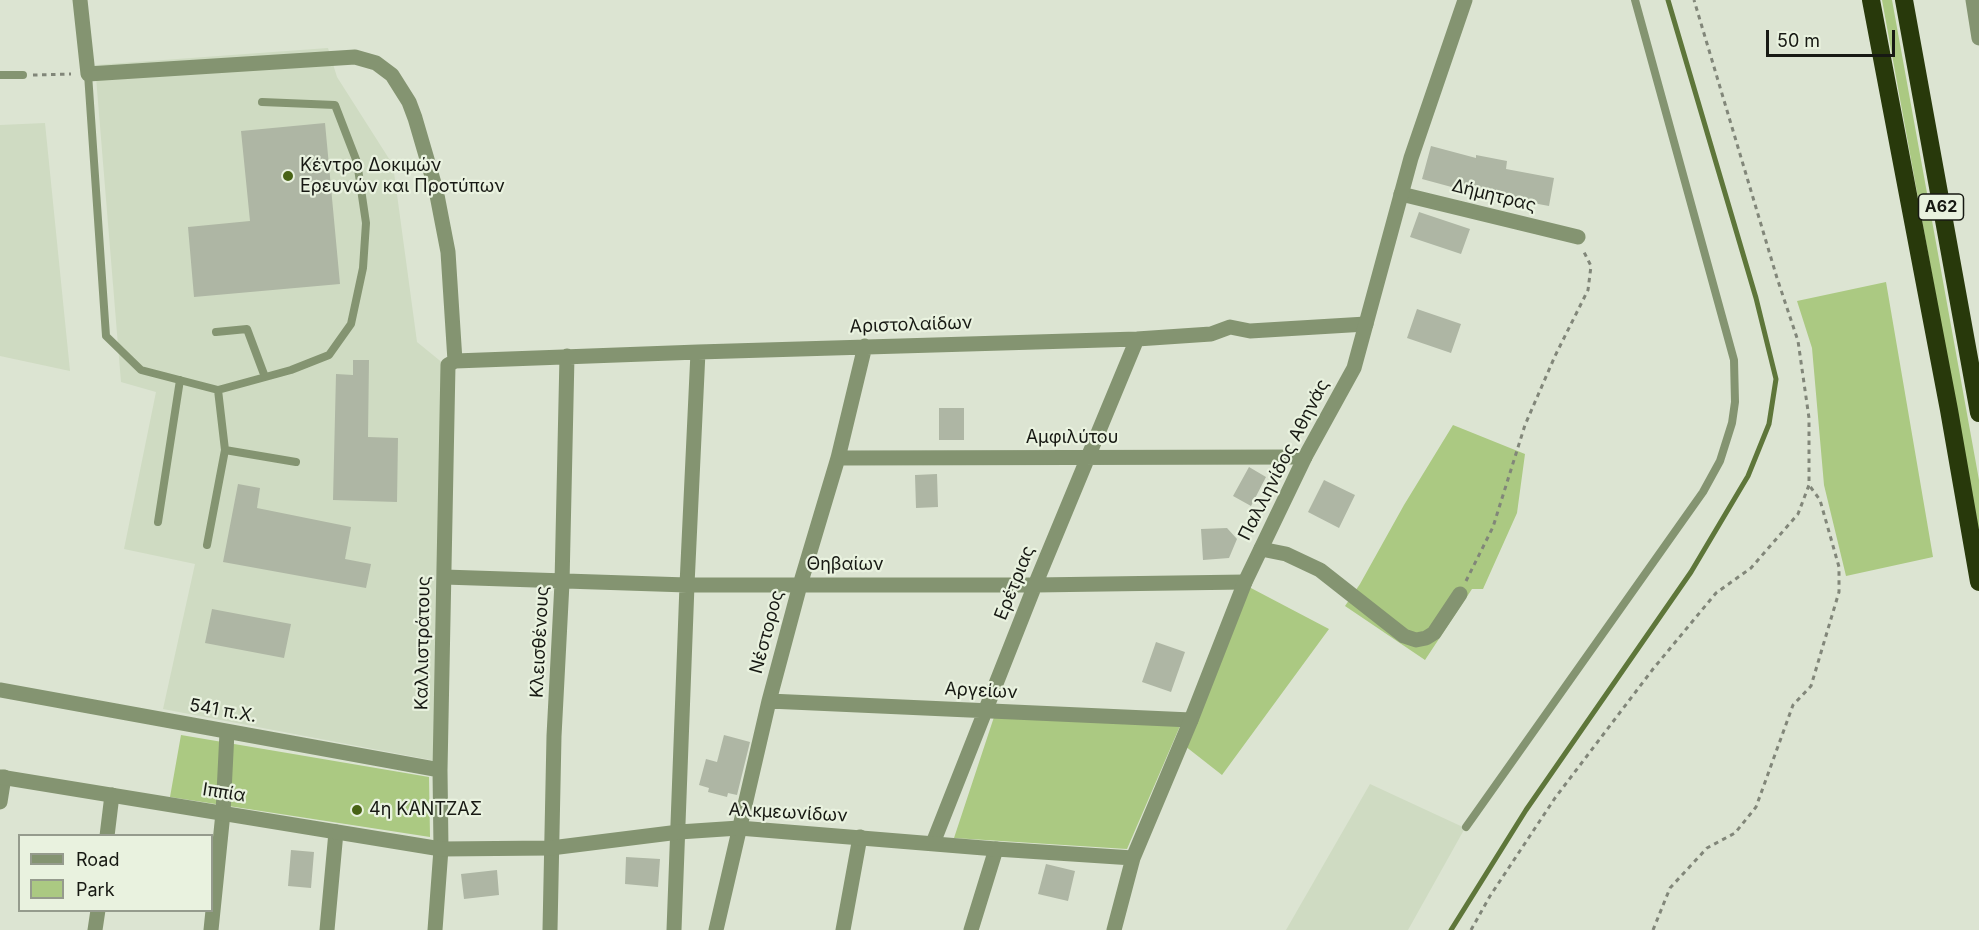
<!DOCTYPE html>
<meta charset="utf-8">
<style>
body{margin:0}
#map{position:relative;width:1979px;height:930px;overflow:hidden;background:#dce4d2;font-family:Inter,sans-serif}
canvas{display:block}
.legend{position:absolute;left:18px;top:834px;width:195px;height:78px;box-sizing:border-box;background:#e9f2df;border:2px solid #959b8d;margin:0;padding:8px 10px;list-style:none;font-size:18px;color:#171913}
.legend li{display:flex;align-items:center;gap:12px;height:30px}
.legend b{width:30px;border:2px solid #959b8d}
.scale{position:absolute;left:1766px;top:30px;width:129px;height:27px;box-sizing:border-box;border:3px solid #171913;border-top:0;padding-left:8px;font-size:18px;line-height:21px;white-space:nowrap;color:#171913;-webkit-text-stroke:4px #e9f2df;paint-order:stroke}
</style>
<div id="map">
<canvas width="1979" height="930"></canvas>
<ul class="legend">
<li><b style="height:8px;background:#849471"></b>Road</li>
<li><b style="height:16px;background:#abc982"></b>Park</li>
</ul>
<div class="scale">50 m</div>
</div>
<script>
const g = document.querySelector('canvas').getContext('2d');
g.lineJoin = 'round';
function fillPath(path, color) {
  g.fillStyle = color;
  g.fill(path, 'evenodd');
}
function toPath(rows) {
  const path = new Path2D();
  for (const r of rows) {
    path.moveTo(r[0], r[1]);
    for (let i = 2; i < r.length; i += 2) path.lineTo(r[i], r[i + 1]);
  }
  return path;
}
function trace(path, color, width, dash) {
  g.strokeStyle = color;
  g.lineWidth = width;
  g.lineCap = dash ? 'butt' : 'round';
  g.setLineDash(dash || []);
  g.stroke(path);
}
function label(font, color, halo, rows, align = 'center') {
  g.font = font + ' Inter,sans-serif';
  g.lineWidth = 4.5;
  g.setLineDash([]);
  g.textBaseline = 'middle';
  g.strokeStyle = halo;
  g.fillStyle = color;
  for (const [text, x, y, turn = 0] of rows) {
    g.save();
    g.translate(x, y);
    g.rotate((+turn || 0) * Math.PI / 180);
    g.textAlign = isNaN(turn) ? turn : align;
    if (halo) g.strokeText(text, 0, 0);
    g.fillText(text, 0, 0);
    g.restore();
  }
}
const built = toPath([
 [328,48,337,77,393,165,417,342,444,364,436,761,163,709,195,564,124,549,156,392,121,382,95,65],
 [45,123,70,371,0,356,0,125],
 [1370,784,1465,828,1408,930,1286,930]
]);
const green = toPath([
 [1882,0,1892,0,1979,480,1979,533],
 [1886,282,1933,557,1846,576,1824,485,1812,348,1797,301],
 [1453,425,1525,454,1517,513,1483,589,1472,589,1425,660,1345,606,1360,584,1404,505],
 [1249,587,1329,629,1222,775,1185,746],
 [994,717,1180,726,1127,849,954,838],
 [181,735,429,777,430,837,170,797]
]);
const stream = toPath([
 [1451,930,1526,810,1691,572,1748,476,1769,424,1776,379,1756,298,1668,0]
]);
const building = toPath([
 [325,123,340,284,194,297,188,227,250,221,241,131],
 [1431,146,1476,158,1476,155,1507,161,1506,169,1554,178,1549,206,1501,197,1500,201,1469,195,1470,192,1422,179],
 [1419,212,1470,229,1461,254,1410,237],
 [1417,309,1461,324,1451,353,1407,338],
 [353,360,369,360,368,437,398,438,397,502,333,500,336,374,353,375],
 [939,408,964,408,964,440,939,440],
 [1249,467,1266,477,1251,506,1233,496],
 [937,474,938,507,916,508,915,475],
 [1324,480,1355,495,1339,528,1308,512],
 [238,484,260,488,257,508,351,527,345,559,371,564,366,588,223,562],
 [1227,528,1237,539,1229,558,1203,560,1201,529],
 [212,609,291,624,284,658,205,643],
 [1156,642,1185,652,1171,692,1142,682],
 [724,735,750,742,737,795,728,793,727,797,708,792,709,788,699,785,706,759,717,762],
 [291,850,314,852,311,888,288,886],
 [626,857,660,859,658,887,625,884],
 [1046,864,1075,871,1068,901,1038,894],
 [497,870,499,895,464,899,461,874]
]);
const path = toPath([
 [33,75,71,74],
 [1466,581,1493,527,1525,425,1555,356,1588,290,1591,266,1584,252],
 [1471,930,1490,896,1555,798,1653,669,1716,593,1751,568,1798,514,1809,485,1809,418,1798,341,1777,278,1694,0],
 [1653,930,1670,888,1707,848,1735,833,1756,807,1793,705,1811,686,1839,592,1839,567,1820,500,1809,485]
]);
const service = toPath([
 [88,74,106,336,141,370,218,390,291,370,329,355,351,324,363,268,366,223,357,162,335,105,262,102],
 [0,75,23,75],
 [216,332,247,329,265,377],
 [225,450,296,462],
 [158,522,180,380],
 [207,545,225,450,218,390],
 [1466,827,1703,492,1720,461,1732,423,1735,402,1734,360,1635,0]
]);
const minor = toPath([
 [80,0,88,74,355,57,376,63,392,75,409,102,415,118,436,190,448,252,455,361],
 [1401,194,1578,237],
 [455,361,698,352,1137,339,1211,334,1230,327,1250,331,1366,324],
 [838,458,1305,457],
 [1261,549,1286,554,1320,570,1404,636,1416,640,1426,638,1434,633,1460,594],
 [444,577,687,585,1035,585,1245,582],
 [0,690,440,770],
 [769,701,1191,720],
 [0,802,4,777],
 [107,836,112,795],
 [933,843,1035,585,1137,339],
 [95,930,98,910],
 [211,930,223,813,227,732],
 [327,930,336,832],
 [435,930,441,849,440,770,448,365,455,361],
 [550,930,554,736,562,583,567,356],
 [674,930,687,585,698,352],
 [716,930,769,701,800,585,838,458,865,346],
 [843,930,860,837],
 [971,930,996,849]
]);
const tertiary = toPath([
 [1973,0,1979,38],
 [0,777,441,849,551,848,679,832,739,828,996,849,1133,858],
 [1114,930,1133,858,1191,720,1245,582,1305,457,1354,368,1411,158,1465,0]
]);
const motorway = toPath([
 [1871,0,1949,410,1979,582],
 [1904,0,1979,413]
]);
const markers = [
 [288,176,6,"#486315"],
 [357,810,6,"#486315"]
];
const shields = [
 [1941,207,45]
];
const shieldNames = [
 ["Α62",1941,207]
];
const poiNames = [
 ["Κέντρο Δοκιμών",300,166],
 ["Ερευνών και Προτύπων",300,187],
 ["4η ΚΑΝΤΖΑΣ",369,810]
];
const streetNames = [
 ["Δήμητρας",1494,196,14],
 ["Αριστολαίδων",911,325,-2],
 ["Αμφιλύτου",1072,438],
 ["Παλληνίδος Αθηνάς",1284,460,-63],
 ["Θηβαίων",845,565],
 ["Ερέτριας",1015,583,-68],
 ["Νέστορος",767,632,-75],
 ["Κλεισθένους",540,642,-87],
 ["Καλλιστράτους",423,643,-89],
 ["Αργείων",981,691,3],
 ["541 π.Χ.",223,711,10],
 ["Ιππία",224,793,9],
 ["Αλκμεωνίδων",788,813,3]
];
fillPath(built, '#cfdbc2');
fillPath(green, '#abc982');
trace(stream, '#5e763a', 5);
fillPath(building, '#aeb6a4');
trace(path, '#818679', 3, [4.5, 4.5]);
trace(service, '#849471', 8);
trace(minor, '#849471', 15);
trace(tertiary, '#849471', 15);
trace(motorway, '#28390b', 18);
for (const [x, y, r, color] of markers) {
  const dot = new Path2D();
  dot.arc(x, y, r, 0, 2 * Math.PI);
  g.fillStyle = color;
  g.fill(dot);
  trace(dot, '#e9f2df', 2);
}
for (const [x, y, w] of shields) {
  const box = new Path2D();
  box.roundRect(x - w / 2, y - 13, w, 26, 4.5);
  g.fillStyle = '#e9f2df';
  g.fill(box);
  trace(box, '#171913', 1.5);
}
label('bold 16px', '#171913', null, shieldNames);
label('18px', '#171913', '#e9f2df', poiNames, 'left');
label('18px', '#171913', '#e9f2df', streetNames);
</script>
